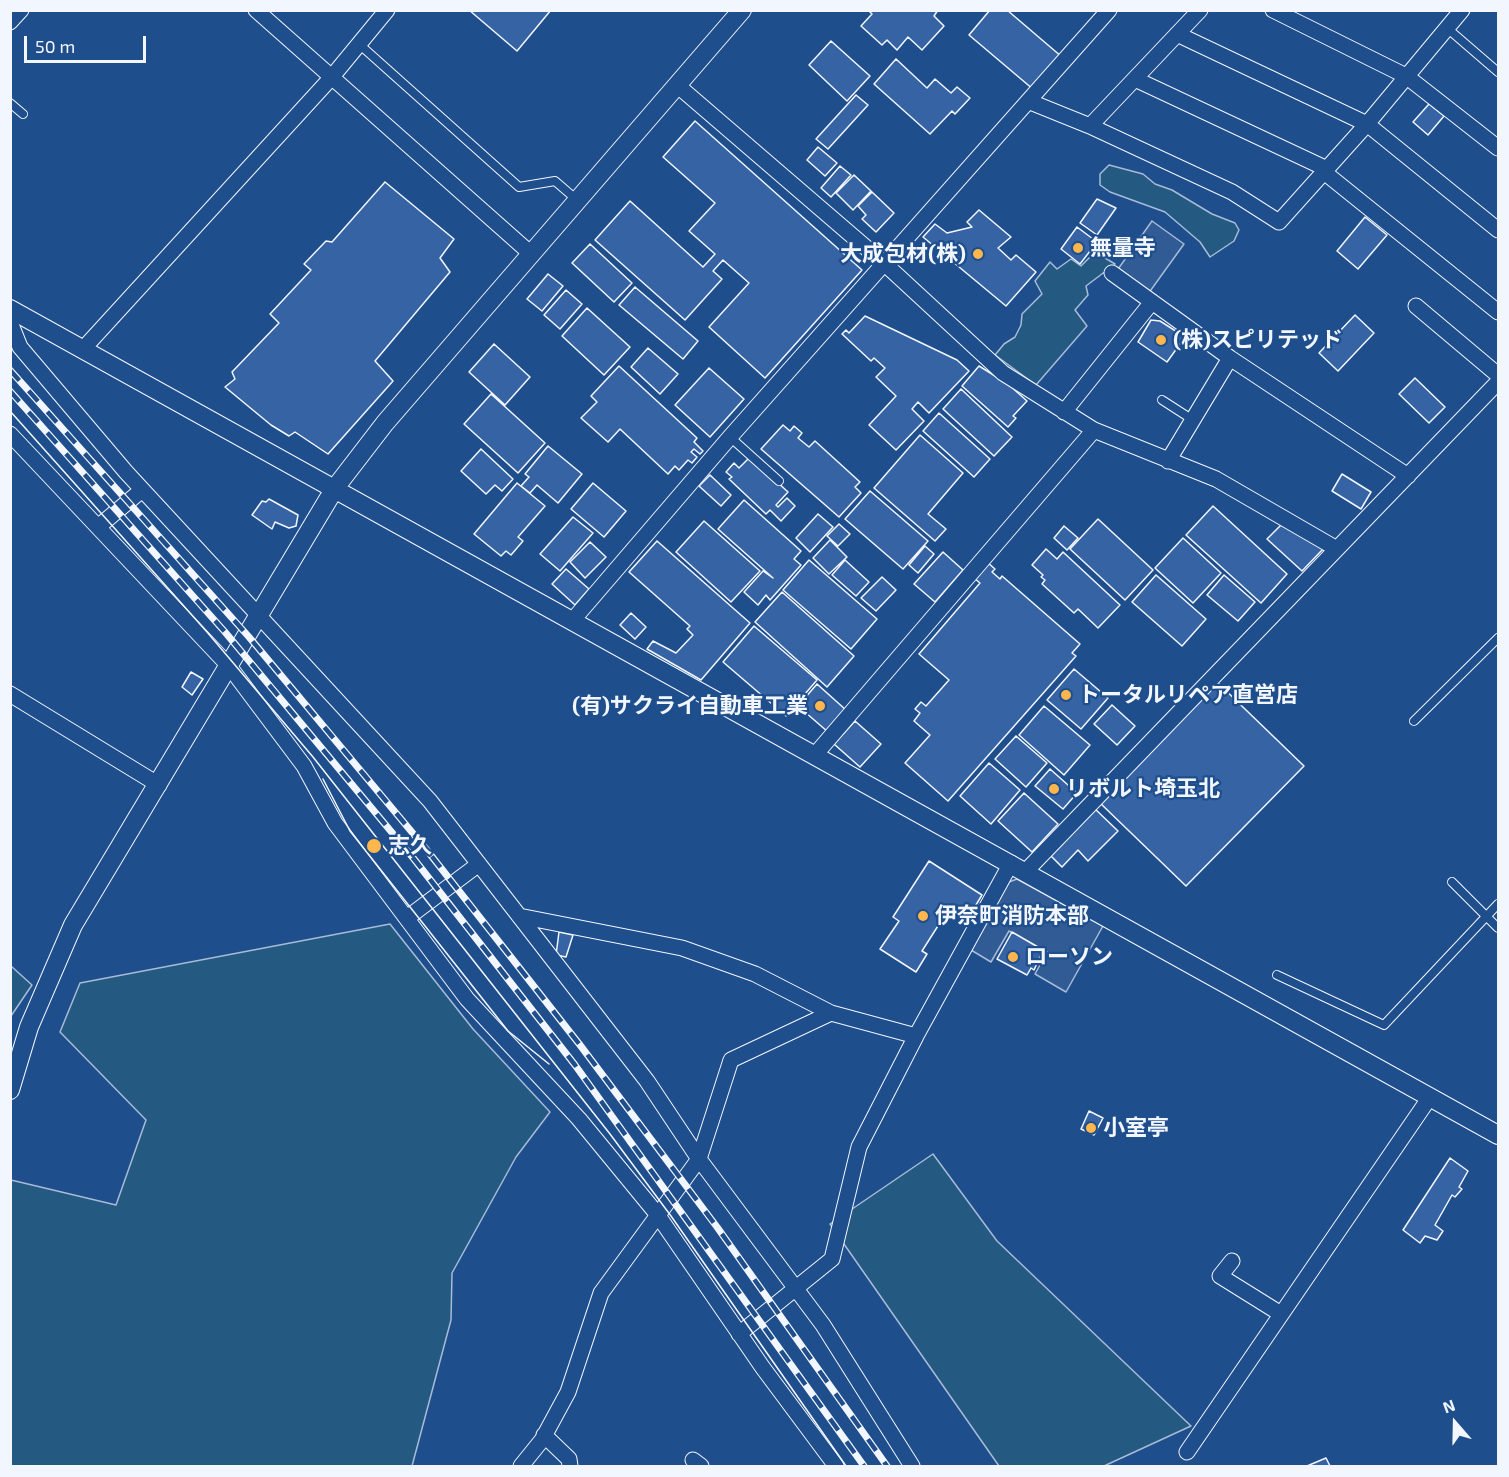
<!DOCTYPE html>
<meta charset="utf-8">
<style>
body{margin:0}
#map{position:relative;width:1509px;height:1477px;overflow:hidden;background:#1f4e8c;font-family:"Exo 2",sans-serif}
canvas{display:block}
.frame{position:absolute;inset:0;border:12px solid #f2f6ff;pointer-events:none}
.north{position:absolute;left:1425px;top:1393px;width:60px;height:60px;-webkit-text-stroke:4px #1f4e8c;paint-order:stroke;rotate:340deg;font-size:16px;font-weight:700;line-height:24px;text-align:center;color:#f2f6ff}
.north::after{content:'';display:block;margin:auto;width:21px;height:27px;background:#f2f6ff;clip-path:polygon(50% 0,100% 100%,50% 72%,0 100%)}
.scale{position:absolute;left:24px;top:36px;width:122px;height:27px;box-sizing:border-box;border:3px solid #f2f6ff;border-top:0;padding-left:8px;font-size:18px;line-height:21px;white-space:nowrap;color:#f2f6ff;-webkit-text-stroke:4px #1f4e8c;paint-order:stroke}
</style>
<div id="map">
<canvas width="1509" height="1477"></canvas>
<div class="frame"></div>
<div class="north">N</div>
<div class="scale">50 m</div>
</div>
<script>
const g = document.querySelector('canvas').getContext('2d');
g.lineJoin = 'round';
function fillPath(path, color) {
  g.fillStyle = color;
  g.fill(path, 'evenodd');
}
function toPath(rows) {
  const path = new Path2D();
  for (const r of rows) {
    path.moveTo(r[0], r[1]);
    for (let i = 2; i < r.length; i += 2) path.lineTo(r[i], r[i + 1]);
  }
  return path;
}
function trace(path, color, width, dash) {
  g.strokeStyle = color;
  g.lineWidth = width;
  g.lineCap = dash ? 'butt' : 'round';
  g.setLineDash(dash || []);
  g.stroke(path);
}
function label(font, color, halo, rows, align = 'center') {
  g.font = font + ' "Exo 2","Noto Sans JP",sans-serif';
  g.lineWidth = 4.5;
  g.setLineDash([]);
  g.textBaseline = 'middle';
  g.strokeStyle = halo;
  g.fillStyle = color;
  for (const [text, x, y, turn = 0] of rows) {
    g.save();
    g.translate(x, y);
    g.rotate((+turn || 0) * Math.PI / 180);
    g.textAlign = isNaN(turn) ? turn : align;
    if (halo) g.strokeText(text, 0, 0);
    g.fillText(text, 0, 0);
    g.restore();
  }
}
const green = toPath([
 [1109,165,1143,174,1155,184,1172,190,1212,214,1235,223,1239,230,1234,241,1210,257,1200,242,1165,212,1110,192,1100,185,1100,174,1109,165],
 [1095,252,1115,264,1086,286,1088,295,1075,310,1087,326,1036,385,995,355,1004,344,1015,337,1021,325,1022,314,1042,294,1035,281,1050,262,1057,269,1071,259,1081,266,1095,252],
 [390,924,473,1029,550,1112,516,1157,452,1273,451,1320,412,1466,11,1466,11,1180,116,1205,146,1120,60,1032,80,983,390,924],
 [11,966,32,985,11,1016,11,966],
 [933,1154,997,1241,1191,1426,1104,1466,999,1466,830,1224,933,1154]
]);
const parking = toPath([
 [1152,221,1184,244,1148,294,1116,272,1152,221],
 [1017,879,1103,926,1066,992,1035,974,1047,952,1009,931,991,962,971,950,1009,882,1017,879]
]);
const building = toPath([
 [469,10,551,10,517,51,469,10],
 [868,10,938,10,934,16,944,26,922,50,908,37,897,50,887,40,882,45,861,26,872,14,868,10],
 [990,10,1007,10,1062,57,1034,90,969,35,990,10],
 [831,41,870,76,847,101,809,65,831,41],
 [896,59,927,88,935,79,951,93,957,87,970,98,955,114,952,111,930,134,874,84,896,59],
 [856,95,868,105,828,149,816,139,856,95],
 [1429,104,1444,116,1428,135,1413,122,1429,104],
 [695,121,862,270,765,378,709,327,749,283,723,260,713,271,722,279,685,320,595,240,630,201,703,267,715,254,689,231,715,203,663,157,695,121],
 [818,147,837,163,825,176,807,160,818,147],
 [840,166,851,175,831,197,821,188,840,166],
 [854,175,871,191,853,210,836,193,854,175],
 [385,182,454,239,440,258,450,272,375,361,393,381,328,454,295,432,289,436,271,425,225,387,235,379,232,372,279,323,270,314,311,270,304,264,326,241,332,242,385,182],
 [872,192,894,213,876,232,862,219,866,215,858,206,872,192],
 [1097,199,1116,208,1097,235,1080,223,1097,199],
 [979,210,1011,237,998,248,1011,260,1016,255,1036,272,1006,306,923,237,935,224,947,233,972,227,967,222,979,210],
 [1365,217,1387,235,1358,269,1337,251,1365,217],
 [1077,227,1097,242,1080,264,1061,249,1077,227],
 [590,244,632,283,614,302,572,263,590,244],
 [548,274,563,286,542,311,527,299,548,274],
 [635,287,698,341,683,359,619,305,635,287],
 [566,290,582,304,560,329,544,315,566,290],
 [587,308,630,347,604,375,562,336,587,308],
 [1355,315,1374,333,1338,371,1319,353,1355,315],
 [865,316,957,360,969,371,929,413,918,402,912,409,924,421,896,450,869,425,896,396,876,377,885,368,874,358,871,361,842,334,846,330,849,333,865,316],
 [1151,320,1160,321,1185,337,1167,362,1138,342,1151,320],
 [494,344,530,377,505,405,469,372,494,344],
 [648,348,678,374,660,394,631,367,648,348],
 [619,366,697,438,694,442,703,451,700,454,694,449,691,452,697,457,692,463,688,460,679,470,675,466,668,474,620,429,608,442,581,418,597,402,591,396,619,366],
 [979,366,1008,384,1027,401,1013,416,1016,418,1008,427,962,386,979,366],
 [709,368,744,399,710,437,675,405,709,368],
 [1415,378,1445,407,1429,423,1399,394,1415,378],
 [961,389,1012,437,994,456,943,409,961,389],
 [491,394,545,443,518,473,464,424,491,394],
 [939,413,990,459,974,477,923,431,939,413],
 [783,425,790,431,794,426,802,433,798,438,809,447,815,441,860,482,855,487,861,493,839,517,761,449,783,425],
 [920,435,963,473,928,514,946,529,935,541,874,488,920,435],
 [548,446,582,474,558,503,537,485,530,493,521,486,529,477,525,474,548,446],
 [481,449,513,479,502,491,495,485,486,494,461,471,481,449],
 [750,457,788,492,776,505,778,507,787,498,795,506,781,521,770,510,766,514,729,479,732,477,726,472,734,463,739,468,750,457],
 [1342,474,1371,492,1361,509,1332,491,1342,474],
 [710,475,731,495,721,506,699,486,710,475],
 [517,483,545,506,518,537,523,541,511,555,506,551,501,556,474,534,517,483],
 [593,483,626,511,604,537,571,509,593,483],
 [870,491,928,541,903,569,845,519,870,491],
 [269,499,298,515,296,526,289,528,275,522,272,529,252,515,262,501,266,502,269,499],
 [744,500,801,551,794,559,801,565,770,600,766,595,758,605,744,592,763,571,773,578,718,529,744,500],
 [1213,506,1287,574,1261,603,1186,535,1213,506],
 [818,514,833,527,810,552,796,538,818,514],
 [573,517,593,533,560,571,540,554,573,517],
 [1098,519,1153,570,1125,600,1070,549,1098,519],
 [704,521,760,571,731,602,676,552,704,521],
 [839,524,850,534,838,546,827,536,839,524],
 [1281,525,1324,548,1302,571,1267,539,1281,525],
 [1064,526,1078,538,1067,550,1054,538,1064,526],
 [1183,538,1221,573,1193,603,1155,568,1183,538],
 [830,540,847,557,829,574,813,558,830,540],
 [657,541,750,623,701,680,647,649,653,641,676,653,693,635,687,629,690,626,629,572,657,541],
 [590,542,606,557,585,578,570,562,590,542],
 [925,546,934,554,918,573,909,565,925,546],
 [1046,549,1057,559,1063,552,1120,605,1098,628,1078,609,1074,613,1042,584,1045,580,1041,577,1043,575,1032,565,1046,549],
 [943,552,963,570,935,602,914,584,943,552],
 [809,560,877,619,851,649,783,590,809,560],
 [845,560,869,582,856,596,832,575,845,560],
 [987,562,995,569,992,572,1000,579,1002,576,1080,644,1072,653,1076,656,948,801,905,763,930,735,914,721,920,713,915,709,921,702,926,706,949,680,919,654,980,583,974,578,987,562],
 [566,569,589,589,575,605,552,584,566,569],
 [1156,575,1206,619,1182,646,1132,602,1156,575],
 [1224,575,1255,602,1238,621,1207,595,1224,575],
 [882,577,896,590,876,611,861,598,882,577],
 [782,592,854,656,827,687,755,622,782,592],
 [631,613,646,627,635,639,620,625,631,613],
 [754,626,817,680,786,716,723,662,754,626],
 [1074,669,1108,698,1081,729,1047,700,1074,669],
 [191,672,203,679,192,695,182,687,191,672],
 [1217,682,1304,766,1186,886,1099,802,1217,682],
 [817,684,846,710,828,732,798,706,817,684],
 [1112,705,1135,726,1117,745,1094,724,1112,705],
 [1044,706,1090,745,1064,775,1019,735,1044,706],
 [855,721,881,744,860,767,834,744,855,721],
 [1016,736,1047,763,1026,787,995,759,1016,736],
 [989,763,1020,790,991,824,960,796,989,763],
 [1050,769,1077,793,1063,809,1035,786,1050,769],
 [1024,793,1058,824,1032,852,998,821,1024,793],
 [1094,808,1118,831,1088,861,1078,850,1062,867,1049,854,1094,808],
 [929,861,982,895,968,918,950,907,922,951,927,954,916,972,880,949,899,921,893,917,929,861],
 [559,932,573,935,566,957,556,955,559,932],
 [1012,932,1043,950,1034,970,1031,968,1027,975,997,959,1012,932],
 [1089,1111,1103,1118,1094,1135,1081,1129,1089,1111],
 [1450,1158,1468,1171,1459,1187,1462,1189,1455,1197,1452,1195,1435,1225,1443,1231,1437,1240,1425,1236,1420,1243,1403,1230,1450,1158],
 [1326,1458,1330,1466,1307,1466,1326,1458]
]);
const service = toPath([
 [1447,28,1498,72],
 [359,44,519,187,555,181,577,200],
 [10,103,23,114],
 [1162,400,1193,420],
 [730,437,779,481],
 [1414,721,1498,638],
 [1452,882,1498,928],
 [1277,975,1384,1025,1498,904]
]);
const minor = toPath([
 [256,10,530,253],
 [1273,10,1406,76,1498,148],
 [10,22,21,10],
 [1177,34,1367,124,1498,230],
 [1135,79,1327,169],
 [677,85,885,264,1003,373,1094,430,1216,479,1337,549],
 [1028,101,1090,126,1232,192,1279,222,1367,124,1462,10],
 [1090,126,1200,10],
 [1324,172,1498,312],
 [1112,273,1230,358,1408,476],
 [1416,306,1498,375],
 [10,322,20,347,126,472,430,801,647,1081,699,1159,823,1325,912,1466],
 [84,348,331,78,387,10],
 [1064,412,1152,302],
 [10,434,229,666,304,766,335,823,467,999,579,1119,657,1214,763,1368,836,1466],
 [1168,461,1230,358],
 [98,527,142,490],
 [572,621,730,437,1109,10],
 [10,694,159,785],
 [814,756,1094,430],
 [1026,871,1498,382],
 [519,916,682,948,755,974,831,1013],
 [407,918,479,864],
 [1232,1261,1220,1276,1281,1314],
 [739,1334,832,1259,859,1147,916,1036,1011,863],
 [544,1435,569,1459,570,1466],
 [1187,1452,1430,1097],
 [693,1460,701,1466],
 [521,1466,542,1440,568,1392,601,1293,699,1159,731,1060,831,1013,916,1036]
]);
const tertiary = toPath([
 [10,309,1498,1135],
 [10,1090,29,1027,73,925,335,488,385,423,742,10]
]);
const tram = toPath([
 [10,411,207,632,313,757,610,1134,671,1216,846,1466],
 [323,779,350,831,508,1031,549,1064]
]);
const rail = toPath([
 [10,370,249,637,426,849,580,1045,717,1227,887,1466],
 [10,391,225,632,414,859,575,1065,864,1466]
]);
const markers = [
 [1078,248,6,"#ffb74d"],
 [978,254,6,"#ffb74d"],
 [1161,340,6,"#ffb74d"],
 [1066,695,6,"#ffb74d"],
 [820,706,6,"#ffb74d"],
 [1054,789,6,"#ffb74d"],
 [374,846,8,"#ffb74d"],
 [923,916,6,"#ffb74d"],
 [1013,957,6,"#ffb74d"],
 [1091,1128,6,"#ffb74d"]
];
const poiNames = [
 ["無量寺",1090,248],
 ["大成包材(株)",966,254,"right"],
 ["(株)スピリテッド",1173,340],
 ["トータルリペア直営店",1078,695],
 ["(有)サクライ自動車工業",808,706,"right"],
 ["リボルト埼玉北",1066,789],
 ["志久",388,846],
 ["伊奈町消防本部",935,916],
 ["ローソン",1025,957],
 ["小室亭",1103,1128]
];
fillPath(green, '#245a82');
trace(green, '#a8bbd7', 1.5);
fillPath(parking, '#305b95');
trace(parking, '#a8bbd7', 1.5);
fillPath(building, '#3563a3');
trace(building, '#f2f6ff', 1.5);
trace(service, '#f2f6ff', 10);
trace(minor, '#f2f6ff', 17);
trace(tertiary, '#f2f6ff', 20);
trace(service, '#1f4e8c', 8);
trace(minor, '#1f4e8c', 15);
trace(tertiary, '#1f4e8c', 18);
trace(tram, '#f2f6ff', 1.5);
trace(rail, '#f2f6ff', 7);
trace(rail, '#1f4e8c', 4.5, [14]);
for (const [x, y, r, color] of markers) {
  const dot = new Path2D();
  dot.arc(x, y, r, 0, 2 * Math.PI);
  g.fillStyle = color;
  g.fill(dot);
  trace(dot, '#1f4e8c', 2);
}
label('bold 22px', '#f2f6ff', '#1f4e8c', poiNames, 'left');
</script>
